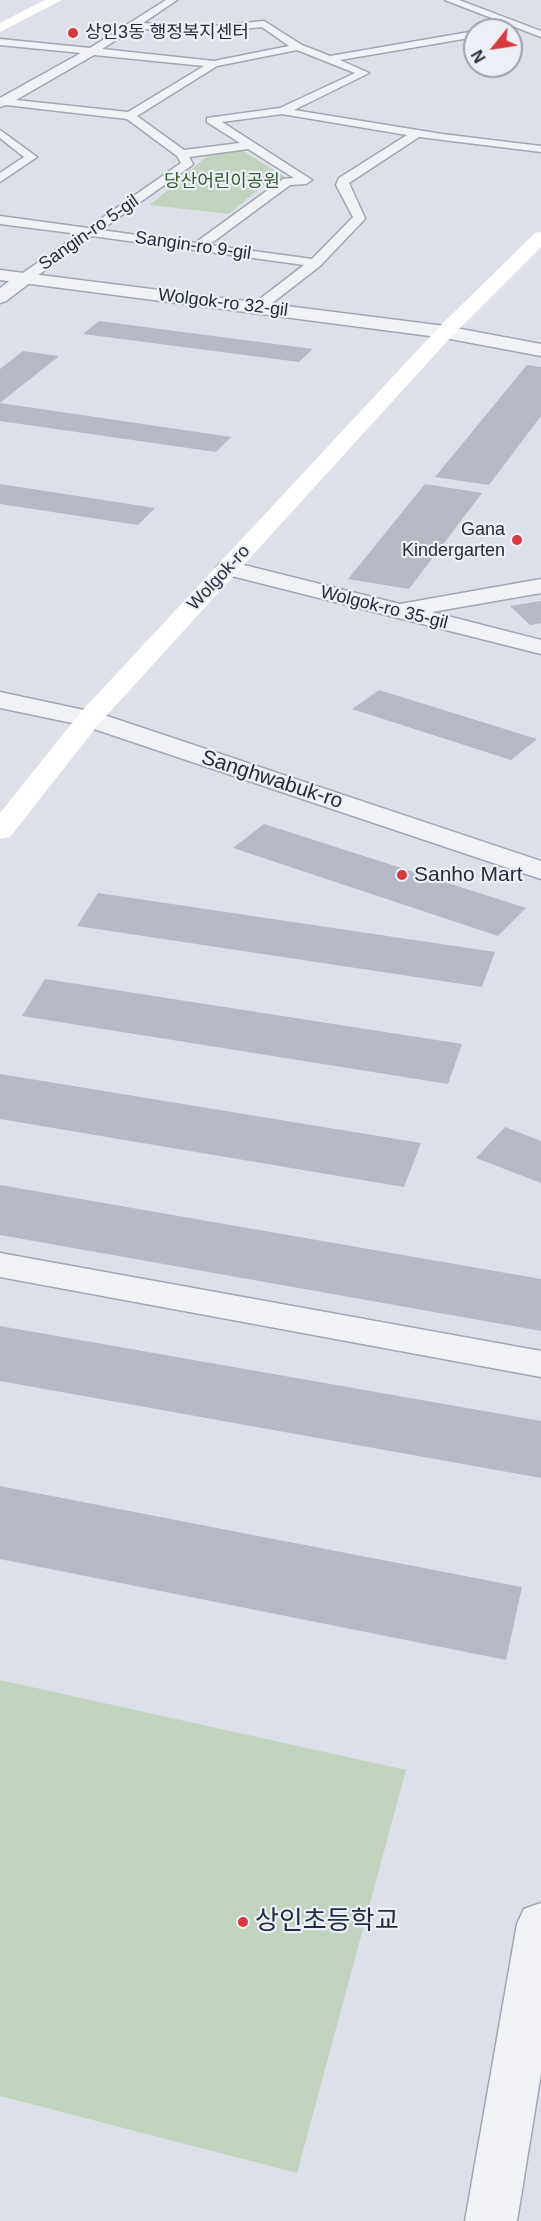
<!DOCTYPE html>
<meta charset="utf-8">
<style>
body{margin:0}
#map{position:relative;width:541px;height:2221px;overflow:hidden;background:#dde0e8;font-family:Arial,sans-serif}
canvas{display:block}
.north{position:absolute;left:463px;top:18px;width:60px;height:60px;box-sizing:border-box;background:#edeff6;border:2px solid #9da1ad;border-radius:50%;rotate:240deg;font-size:16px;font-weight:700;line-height:24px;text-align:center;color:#262c40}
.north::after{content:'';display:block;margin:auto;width:21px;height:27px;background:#d6393e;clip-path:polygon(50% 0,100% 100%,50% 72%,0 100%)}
</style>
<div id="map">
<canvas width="541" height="2221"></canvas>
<div class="north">N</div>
</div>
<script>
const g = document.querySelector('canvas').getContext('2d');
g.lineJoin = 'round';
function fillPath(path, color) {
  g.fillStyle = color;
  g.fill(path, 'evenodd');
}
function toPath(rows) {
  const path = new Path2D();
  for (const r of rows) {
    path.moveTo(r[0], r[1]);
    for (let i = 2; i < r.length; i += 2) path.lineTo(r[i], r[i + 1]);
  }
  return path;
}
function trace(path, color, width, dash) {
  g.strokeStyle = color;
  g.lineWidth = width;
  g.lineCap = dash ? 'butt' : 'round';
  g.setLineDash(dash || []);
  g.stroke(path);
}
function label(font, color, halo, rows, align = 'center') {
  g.font = font + ' Arial,"Noto Sans KR",sans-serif';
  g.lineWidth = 4.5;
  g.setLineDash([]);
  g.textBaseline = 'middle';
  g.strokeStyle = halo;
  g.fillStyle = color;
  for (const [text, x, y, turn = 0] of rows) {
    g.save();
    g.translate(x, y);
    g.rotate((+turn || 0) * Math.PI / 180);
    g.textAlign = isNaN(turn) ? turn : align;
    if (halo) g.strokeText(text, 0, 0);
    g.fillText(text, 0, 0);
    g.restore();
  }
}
const green = toPath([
 [242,150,286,178,267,182,229,214,150,205,207,156],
 [0,1680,406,1770,297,2173,0,2096]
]);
const building = toPath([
 [99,321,313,349,299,362,83,334],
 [23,351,59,356,0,403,231,437,216,452,0,421,0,369],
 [527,365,541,367,541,416,489,485,435,477],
 [0,484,155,508,138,525,0,504],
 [425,484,482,493,409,589,348,579],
 [541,601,541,623,530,625,510,606],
 [379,690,537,739,511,760,352,709],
 [264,824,526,908,498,936,233,848],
 [98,893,495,952,482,987,77,926],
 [45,979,462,1044,448,1084,22,1016],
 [0,1074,421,1143,404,1187,0,1119],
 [505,1127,541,1141,541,1183,476,1158],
 [0,1185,541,1279,541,1331,0,1235],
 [0,1326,541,1421,541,1478,0,1381],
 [0,1486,522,1587,506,1660,0,1559]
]);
const service = toPath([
 [166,0,177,0,143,23,193,28,264,21,302,45,330,56,475,31,475,37,340,60,369,73,294,110,442,134,541,146,541,152,419,137,349,183,365,218,363,221,320,266,262,311,257,312,252,311,250,308,252,305,304,265,92,236,30,281,20,281,18,278,20,275,79,234,0,224,0,216,88,228,181,163,177,156,127,119,6,105,0,107,0,98,81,53,0,45,0,39,90,48,166,0],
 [262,27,289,46,214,61,102,49,135,28,193,34,262,27],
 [297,50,355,73,280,108,207,118,207,122,240,143,184,150,137,116,217,66,297,50],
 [94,55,204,66,128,112,16,100,94,55],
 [282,114,407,135,339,178,336,185,353,217,312,259,209,245,290,185,306,184,312,180,222,122,282,114],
 [248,149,294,178,283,179,195,243,101,230,191,166,193,164,189,157,248,149],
 [445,0,459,0,541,31,541,37,445,0],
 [0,130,37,157,0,182,0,173,24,157,0,138,0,130]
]);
const minor = toPath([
 [0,270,445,326,541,344,541,356,445,338,0,280,0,270],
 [228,561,400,604,541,579,541,593,432,612,541,640,541,654,220,573,216,568,220,563,228,561],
 [0,1253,541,1351,541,1377,0,1277,0,1253],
 [541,1903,541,2073,517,2221,465,2221,517,1924,524,1909,541,1903]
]);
const tertiary = toPath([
 [25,273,31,274,34,278,31,282,6,301,0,303,0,288,19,274,25,273],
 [0,692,98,713,541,861,541,879,82,725,0,708,0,692]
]);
const secondary = toPath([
 [45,0,62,0,0,32,0,23,45,0],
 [541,232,541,247,452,336,98,725,10,837,0,839,0,813,80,713,438,328,535,233,541,232]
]);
const markers = [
 [73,33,6,"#d6393e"],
 [517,540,6,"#d6393e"],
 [402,875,6,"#d6393e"],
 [243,1922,6,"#d6393e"]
];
const farPoinames = [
 ["상인3동 행정복지센터",85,33],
 ["Gana",505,530,"right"],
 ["Kindergarten",505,551,"right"]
];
const farParknames = [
 ["당산어린이공원",222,182]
];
const farStreetnames = [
 ["Sangin-ro 5-gil",89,233,-35],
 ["Sangin-ro 9-gil",193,246,8],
 ["Wolgok-ro 32-gil",223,303,7],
 ["Wolgok-ro",219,578,-47],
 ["Wolgok-ro 35-gil",384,608,14]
];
const streetNames = [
 ["Sanghwabuk-ro",272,780,18]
];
const poiNames = [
 ["Sanho Mart",414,875]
];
const nearPoinames = [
 ["상인초등학교",255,1922]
];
fillPath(green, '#c1d3be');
fillPath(building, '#b4b9c5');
trace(service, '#a2a6b2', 3);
trace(minor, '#a2a6b2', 3);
trace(tertiary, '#a2a6b2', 3);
fillPath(service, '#f0f2f6');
fillPath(minor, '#f0f2f6');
fillPath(tertiary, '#f0f2f6');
fillPath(secondary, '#fff');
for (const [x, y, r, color] of markers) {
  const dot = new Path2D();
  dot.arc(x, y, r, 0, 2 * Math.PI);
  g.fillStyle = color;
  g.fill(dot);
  trace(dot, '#edeff6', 2);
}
label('18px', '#262c40', '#edeff6', farPoinames, 'left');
label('18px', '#355c32', '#edeff6', farParknames);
label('18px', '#262c40', '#edeff6', farStreetnames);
label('21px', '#262c40', '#edeff6', streetNames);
label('21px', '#262c40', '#edeff6', poiNames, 'left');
label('26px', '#262c40', '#edeff6', nearPoinames, 'left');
</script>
